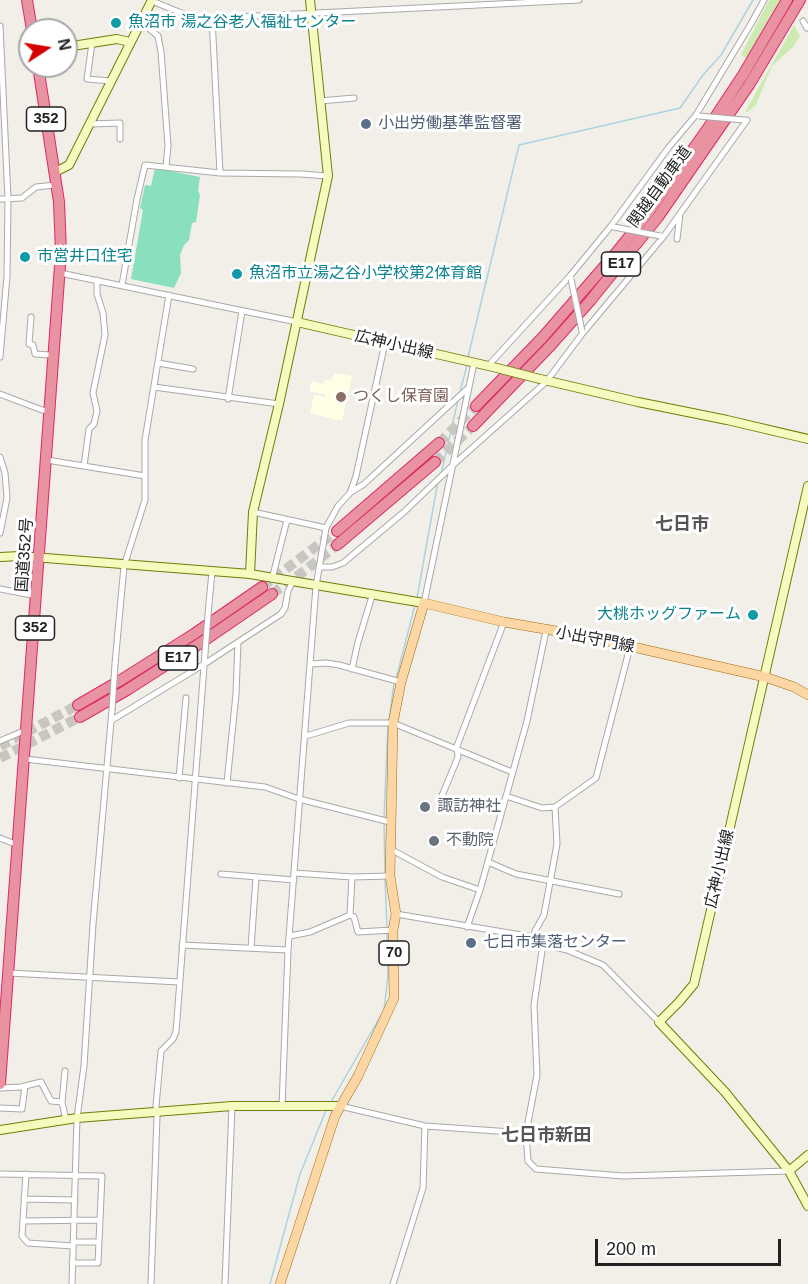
<!DOCTYPE html>
<meta charset="utf-8">
<style>
body{margin:0}
#map{position:relative;width:808px;height:1284px;overflow:hidden;background:#f2efe9;font-family:Helvetica,sans-serif}
canvas{display:block}
.north{position:absolute;left:18px;top:18px;width:60px;height:60px;box-sizing:border-box;background:#fff;border:2px solid #a7a7a7;border-radius:50%;rotate:78deg;font-size:16px;font-weight:700;line-height:24px;text-align:center;color:#222}
.north::after{content:'';display:block;margin:auto;width:21px;height:27px;background:#d40000;clip-path:polygon(50% 0,100% 100%,50% 72%,0 100%)}
.scale{position:absolute;left:595px;top:1239px;width:186px;height:27px;box-sizing:border-box;border:3px solid #222;border-top:0;padding-left:8px;font-size:18px;line-height:21px;white-space:nowrap;color:#222;-webkit-text-stroke:4px #fff;paint-order:stroke}
</style>
<div id="map">
<canvas width="808" height="1284"></canvas>
<div class="north">N</div>
<div class="scale">200 m</div>
</div>
<script>
const g = document.querySelector('canvas').getContext('2d');
g.lineJoin = 'round';
function fillPath(path, color) {
  g.fillStyle = color;
  g.fill(path, 'evenodd');
}
function toPath(rows) {
  const path = new Path2D();
  for (const r of rows) {
    path.moveTo(r[0], r[1]);
    for (let i = 2; i < r.length; i += 2) path.lineTo(r[i], r[i + 1]);
  }
  return path;
}
function trace(path, color, width, dash) {
  g.strokeStyle = color;
  g.lineWidth = width;
  g.lineCap = dash ? 'butt' : 'round';
  g.setLineDash(dash || []);
  g.stroke(path);
}
function label(font, color, halo, rows, align = 'center') {
  g.font = font + ' Helvetica,"Noto Sans JP",sans-serif';
  g.lineWidth = 6;
  g.setLineDash([]);
  g.textBaseline = 'middle';
  g.strokeStyle = halo;
  g.fillStyle = color;
  for (const [text, x, y, turn = 0] of rows) {
    g.save();
    g.translate(x, y);
    g.rotate((+turn || 0) * Math.PI / 180);
    g.textAlign = isNaN(turn) ? turn : align;
    if (halo) g.strokeText(text, 0, 0);
    g.fillText(text, 0, 0);
    g.restore();
  }
}
const education = toPath([
 [334,373,352,376,347,400,334,397,334,398,346,402,342,421,310,413,314,395,325,397,326,395,309,391,312,381,323,384,324,380,331,381]
]);
const grass = toPath([
 [769,0,780,0,746,58,741,55],
 [794,25,800,36,793,47,772,66,756,105,748,112,745,112]
]);
const pitch = toPath([
 [155,168,200,177,198,191,200,195,196,222,192,223,189,240,184,245,180,255,181,273,174,288,131,279,143,210,140,208,145,185,151,186]
]);
const stream = toPath([
 [468,357,519,145,680,108,703,75,721,55,753,0],
 [460,392,467,365],
 [441,474,458,400],
 [417,598,438,481],
 [396,679,415,605],
 [389,720,394,683],
 [384,819,388,725],
 [384,824,385,873],
 [385,878,387,927],
 [331,1102,384,1010,388,975,387,932],
 [270,1284,300,1174,327,1108]
]);
const highwayTunnel = toPath([
 [439,443,476,406],
 [435,462,473,426],
 [262,587,337,531],
 [272,594,307,569,337,545],
 [0,746,78,705],
 [0,758,80,717]
]);
const street = toPath([
 [152,1,196,19,579,0],
 [212,18,220,173],
 [803,21,807,28,808,26],
 [141,22,158,36,161,52,168,146,166,167],
 [0,26,8,199,7,276,0,357],
 [92,43,87,79,111,81],
 [320,101,354,98],
 [89,124,120,123,120,139],
 [0,199,22,198,36,187,56,185],
 [677,239,680,214],
 [60,273,297,322],
 [122,285,137,199,145,165,220,173,301,174,328,176],
 [31,317,29,344,33,345,35,354,50,355],
 [158,363,193,369],
 [488,366,570,276,611,226,669,147,696,115,752,22,764,0],
 [154,387,279,404],
 [0,394,42,410,49,411],
 [228,399,242,311],
 [0,457,5,473,7,498,0,533],
 [47,460,145,476],
 [84,466,89,429,94,424,97,411,93,393,105,335,103,313,97,294,97,280],
 [351,492,364,484,467,389],
 [253,512,326,528],
 [319,567,332,567,343,563,404,512,453,465,546,382,582,334,664,236,747,120,743,120],
 [272,579,287,520],
 [0,589,37,596],
 [209,603,212,572],
 [424,603,474,363],
 [115,664,124,566,145,500,145,440,169,295],
 [311,664,326,663,339,665,401,682],
 [352,669,358,642,373,593],
 [112,720,206,663,281,614,285,608,288,591,292,583],
 [306,736,349,723,393,723,512,772],
 [0,741,26,730],
 [25,759,265,787,299,799,390,822],
 [179,778,186,698],
 [227,783,236,694,238,642],
 [506,796,542,808,555,807,596,778,630,647],
 [439,803,458,757,457,746,504,622],
 [0,838,18,845],
 [392,850,442,877,480,890],
 [488,862,516,874,619,894],
 [294,873,352,877,390,876],
 [221,874,294,880],
 [396,914,533,937,543,944,567,950,603,965,659,1022],
 [350,915,354,917,358,932,393,930],
 [467,927,480,890,527,721,546,631],
 [290,936,310,932,350,915,352,877],
 [533,937,535,931,544,915,557,844,555,807],
 [543,944,534,1005,537,1075,526,1133,528,1161,536,1169,623,1176,789,1171],
 [182,945,288,950],
 [251,948,256,877],
 [9,973,179,982],
 [0,1088,21,1087,41,1082,51,1101,62,1102,66,1120],
 [62,1102,65,1071],
 [340,1106,425,1126,526,1133],
 [282,1107,288,950,316,586,326,528,338,506,350,493,356,476,385,343],
 [0,1108,22,1109,25,1086],
 [0,1174,102,1176,98,1263,72,1263],
 [26,1174,22,1236,28,1243,73,1246],
 [24,1199,75,1200],
 [23,1221,100,1220],
 [73,1242,99,1242],
 [72,1284,77,1118,84,1066,93,924,112,710],
 [151,1284,157,1117,156,1106,161,1051,173,1039,176,1032,205,653],
 [225,1284,232,1106],
 [393,1284,423,1188,425,1126]
]);
const secondary = toPath([
 [66,47,117,39,130,42],
 [55,172,69,165,152,0],
 [297,322,493,367],
 [540,379,638,402,727,420,808,439],
 [808,486,694,984,679,1002,659,1022,725,1092,789,1171,808,1155],
 [0,557,20,556,250,574,424,603],
 [250,574,253,512,279,404,328,176,310,0],
 [0,1130,77,1118,232,1106,340,1106],
 [789,1171,808,1206]
]);
const primary = toPath([
 [280,1284,335,1116,358,1076,394,998,393,930,396,914,390,876,393,723,401,682,424,603,504,622,585,636,765,677,794,687,808,695]
]);
const highway = toPath([
 [27,0,32,30],
 [476,406,543,337,616,253,648,213,706,131,743,75,787,0],
 [473,426,551,345,590,301,658,217,749,85,800,0],
 [337,531,439,443],
 [337,545,435,462],
 [78,705,121,680,194,634,262,587],
 [80,717,127,690,199,644,272,594],
 [0,1084,61,252,59,202,38,66]
]);
const streetBridge = toPath([
 [699,116,743,120],
 [614,227,660,236],
 [571,279,582,331],
 [205,653,209,603],
 [112,710,115,664]
]);
const secondaryBridge = toPath([
 [493,367,540,379]
]);
const markers = [
 [116,23,6,"#0f9aa8"],
 [366,124,6,"#5c6f8a"],
 [25,257,6,"#0f9aa8"],
 [237,274,6,"#0f9aa8"],
 [341,397,6,"#8d6e63"],
 [753,615,6,"#0f9aa8"],
 [425,807,6,"#6b7280"],
 [434,841,6,"#6b7280"],
 [471,943,6,"#5c6f8a"]
];
const shields = [
 [46,119,39],
 [621,264,39],
 [35,628,39],
 [178,658,39],
 [394,953,30]
];
const shieldNames = [
 ["352",46,119],
 ["E17",621,264],
 ["352",35,628],
 ["E17",178,658],
 ["70",394,953]
];
const cultureNames = [
 ["魚沼市 湯之谷老人福祉センター",128,23],
 ["市営井口住宅",37,257],
 ["魚沼市立湯之谷小学校第2体育館",249,274],
 ["大桃ホッグファーム",741,615,"right"]
];
const serviceNames = [
 ["小出労働基準監督署",378,124],
 ["七日市集落センター",483,943]
];
const streetNames = [
 ["関越自動車道",660,187,-54],
 ["広神小出線",394,345,13],
 ["国道352号",25,555,-86],
 ["小出守門線",595,640,11],
 ["広神小出線",720,869,-77]
];
const educationNames = [
 ["つくし保育園",353,397]
];
const worshipNames = [
 ["諏訪神社",437,807],
 ["不動院",446,841]
];
const neighbourhoodNames = [
 ["七日市",682,525],
 ["七日市新田",546,1136]
];
fillPath(education, '#ffffe5');
fillPath(grass, '#cdebb0');
fillPath(pitch, '#88e0be');
trace(stream, '#aad3df', 1.5);
trace(highwayTunnel, '#c8c6c1', 10, [10, 5]);
trace(street, '#a9a9a9', 7);
trace(secondary, '#707d05', 10);
trace(primary, '#a06b00', 10);
trace(highway, '#dc2a67', 12);
trace(street, '#fff', 5);
trace(secondary, '#f7fabf', 8);
trace(primary, '#fcd6a4', 9);
trace(highway, '#e892a2', 10);
trace(streetBridge, '#a9a9a9', 7, []);
trace(secondaryBridge, '#707d05', 10, []);
trace(streetBridge, '#fff', 5);
trace(secondaryBridge, '#f7fabf', 8);
for (const [x, y, r, color] of markers) {
  const dot = new Path2D();
  dot.arc(x, y, r, 0, 2 * Math.PI);
  g.fillStyle = color;
  g.fill(dot);
  trace(dot, '#fff', 2);
}
for (const [x, y, w] of shields) {
  const box = new Path2D();
  box.roundRect(x - w / 2, y - 12, w, 24, 4.5);
  g.fillStyle = '#fff';
  g.fill(box);
  trace(box, '#222', 1.5);
}
label('bold 15px', '#222', null, shieldNames);
label('16px', '#0d838f', '#fff', cultureNames, 'left');
label('16px', '#4e5e75', '#fff', serviceNames, 'left');
label('16px', '#222', '#fff', streetNames);
label('16px', '#785e54', '#fff', educationNames, 'left');
label('16px', '#5b616d', '#fff', worshipNames, 'left');
label('bold 18px', '#555', '#fff', neighbourhoodNames);
</script>
